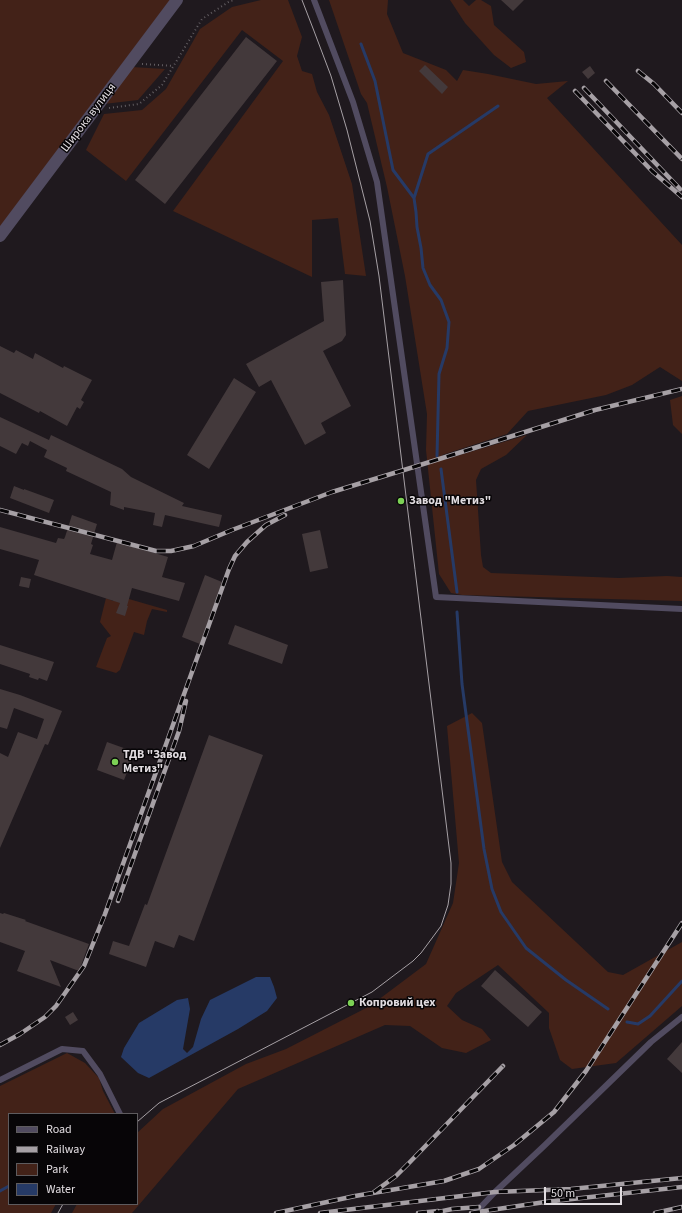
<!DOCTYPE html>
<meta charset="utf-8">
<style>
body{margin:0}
#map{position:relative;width:682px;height:1213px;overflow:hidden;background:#1f191e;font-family:"Source Sans 3",sans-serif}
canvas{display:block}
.legend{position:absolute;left:8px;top:1113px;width:130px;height:92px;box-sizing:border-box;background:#070507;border:1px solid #5e5b5e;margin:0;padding:5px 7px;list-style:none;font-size:12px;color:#e1dce0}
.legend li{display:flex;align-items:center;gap:8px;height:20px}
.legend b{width:20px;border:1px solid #5e5b5e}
.scale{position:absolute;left:544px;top:1187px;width:78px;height:18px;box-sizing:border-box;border:2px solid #e1dce0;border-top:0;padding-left:5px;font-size:12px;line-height:14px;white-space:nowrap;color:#e1dce0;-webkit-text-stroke:3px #070507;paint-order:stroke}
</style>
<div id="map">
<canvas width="682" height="1213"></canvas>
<ul class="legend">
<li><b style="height:5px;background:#514b60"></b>Road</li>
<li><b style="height:5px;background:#a6a0a5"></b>Railway</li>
<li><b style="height:11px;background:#432218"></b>Park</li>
<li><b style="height:11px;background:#263a66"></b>Water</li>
</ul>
<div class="scale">50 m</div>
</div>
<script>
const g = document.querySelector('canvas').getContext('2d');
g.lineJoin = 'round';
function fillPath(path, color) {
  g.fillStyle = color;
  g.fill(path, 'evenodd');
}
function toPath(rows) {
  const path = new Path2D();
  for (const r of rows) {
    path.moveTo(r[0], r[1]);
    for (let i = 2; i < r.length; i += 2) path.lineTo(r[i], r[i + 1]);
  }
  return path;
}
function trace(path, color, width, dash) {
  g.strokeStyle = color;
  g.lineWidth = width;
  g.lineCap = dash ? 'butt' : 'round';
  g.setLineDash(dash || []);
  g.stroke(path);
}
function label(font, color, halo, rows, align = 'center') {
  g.font = font + ' "Source Sans 3",sans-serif';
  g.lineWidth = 3;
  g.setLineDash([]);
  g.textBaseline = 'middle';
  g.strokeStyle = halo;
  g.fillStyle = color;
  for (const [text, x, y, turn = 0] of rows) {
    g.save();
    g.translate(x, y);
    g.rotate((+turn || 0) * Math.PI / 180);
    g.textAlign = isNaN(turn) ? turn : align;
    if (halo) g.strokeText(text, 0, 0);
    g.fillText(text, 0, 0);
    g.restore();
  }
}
const green = toPath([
 [0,0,172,0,0,229],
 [261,0,288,0,302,37,297,56,302,71,312,74,317,92,329,115,352,184,366,276,345,274,338,218,312,220,312,277,173,211,283,61,242,30,126,181,86,150,104,114,142,110,166,89,200,29,232,7],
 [329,0,388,0,387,14,403,53,446,70,457,81,463,70,488,74,536,84,568,81,547,98,682,245,682,381,660,367,632,385,606,395,528,411,507,434,442,455,443,460,527,435,506,455,481,469,476,480,481,555,483,567,491,573,619,578,667,576,682,577,682,601,462,595,451,593,439,574,426,450,427,414,405,276,387,187,367,103,361,94],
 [450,0,463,0,469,6,476,0,481,0,491,6,494,25,524,52,526,62,511,68,494,55,465,23],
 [132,67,165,69,138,100,104,104],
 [682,396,682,434,673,425,670,400],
 [115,595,167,610,167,612,152,609,147,621,144,635,134,632,120,670,116,673,96,667,107,638,111,636,100,622,106,598,113,601],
 [472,713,482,723,502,862,512,882,608,972,623,975,682,942,682,1006,616,1063,572,1069,560,1060,549,1028,549,1013,498,965,456,993,447,1006,462,1020,482,1029,491,1040,466,1053,442,1048,410,1026,385,1025,238,1089,132,1213,72,1213,77,1204,137,1204,137,1133,163,1109,246,1064,286,1049,370,1006,426,964,453,903,459,863,447,726],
 [67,1053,85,1063,99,1078,103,1091,115,1114,9,1114,9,1204,56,1204,51,1213,0,1213,0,1086]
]);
const water = toPath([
 [256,977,270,977,274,987,277,998,267,1011,238,1029,149,1078,138,1073,121,1057,124,1048,139,1023,177,1000,188,998,190,1009,183,1049,187,1053,193,1047,201,1019,210,1000]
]);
const stream = toPath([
 [361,44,375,81,393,170,414,198],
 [437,456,439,374,447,348,449,322,441,300,430,285,423,268,421,248,417,227,416,212,414,198,428,154,498,106],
 [441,469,457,592],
 [457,612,462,684,484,849,492,889,501,912,526,948,566,980,608,1009],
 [627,1022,638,1024,650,1016,682,981],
 [0,1191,9,1186]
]);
const building = toPath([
 [501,0,524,0,513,11],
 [246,37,277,61,165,204,135,180],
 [425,65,448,87,442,94,419,71],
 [590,66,595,73,588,79,582,72],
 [343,280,346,335,342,341,323,351,351,406,321,423,326,433,305,445,271,380,259,387,246,364,324,321,321,282],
 [0,346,14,353,16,350,33,359,35,353,63,368,64,366,92,380,81,400,84,402,80,409,77,407,67,426,40,411,39,413,0,393],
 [234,378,256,392,209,469,187,455],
 [0,417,49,440,51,435,122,469,131,477,184,503,182,506,222,515,219,527,165,515,162,527,153,525,155,513,124,507,124,510,110,505,111,492,66,471,67,468,44,457,47,450,30,441,28,446,22,443,16,454,0,446],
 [14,486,24,490,24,489,54,500,49,513,10,498],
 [72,515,97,524,91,544,93,545,90,554,112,560,117,542,168,557,162,577,185,583,179,601,132,588,127,606,128,606,125,616,116,613,120,603,34,575,39,560,0,549,0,527,56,543,58,538,64,539,65,537],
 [320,530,328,568,310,572,302,534],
 [205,575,222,582,200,644,182,637],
 [21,577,31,579,29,588,19,586],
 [235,625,288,645,282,664,228,644],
 [0,645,54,662,47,681,39,678,38,680,29,677,30,674,0,664],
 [0,689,20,695,62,711,48,745,45,744,0,848,0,753,8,757,18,732,37,739,44,719,14,708,7,729,0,727],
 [209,735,263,755,194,941,179,935,174,948,155,941,146,967,109,954,113,941,129,946,145,904,147,905],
 [107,742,135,752,124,780,97,770],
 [0,913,3,914,4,913,26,920,25,921,89,944,79,971,50,960,61,987,17,971,25,951,0,942],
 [495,970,542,1012,528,1027,481,986],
 [73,1012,78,1020,70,1025,65,1017],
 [682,1042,682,1073,667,1059]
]);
const path = toPath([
 [142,64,173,66],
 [109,108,139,104,162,85,202,19,230,1,235,0]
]);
const lane = toPath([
 [314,0,353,102,377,182,436,597,682,609],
 [0,1080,62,1049,83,1051,100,1074,120,1114],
 [475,1213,495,1192,545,1145,651,1042,682,1017]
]);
const street = toPath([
 [0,236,177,0]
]);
const tram = toPath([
 [137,1122,159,1103,372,992,413,961,421,953,441,926,448,905,451,884,451,863,379,276,370,221,347,130,331,76,314,31,302,0],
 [58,1213,63,1204]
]);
const rail = toPath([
 [638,71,654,84,682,113],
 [606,81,682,159],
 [584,88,680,189],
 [575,91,652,171,682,197],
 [0,510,156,551,171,551,194,546,232,530,332,492,417,466,595,410,682,389],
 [118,901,179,731,186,701],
 [0,1045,20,1034,45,1017,56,1006,84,966,105,914,229,569,235,556,247,542,266,525,285,515],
 [374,1192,396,1176,409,1163,503,1066],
 [276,1213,355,1196,444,1181,479,1169,514,1145,554,1112,586,1071,682,923],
 [320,1213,495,1192,571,1189,682,1178],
 [418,1213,438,1211],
 [434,1213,452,1209,479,1207],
 [471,1213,545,1202,682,1187],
 [655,1213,682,1207]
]);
const markers = [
 [401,501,4,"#7cd155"],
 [115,762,4,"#7cd155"],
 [351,1003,4,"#7cd155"]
];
const streetNames = [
 ["Широка вулиця",89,118,-53]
];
const poiNames = [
 ["Завод \"Метиз\"",409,501],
 ["ТДВ \"Завод",123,755],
 ["Метиз\"",123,769],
 ["Копровий цех",359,1003]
];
fillPath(green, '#432218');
fillPath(water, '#263a66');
trace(stream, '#263a66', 3);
fillPath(building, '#43393b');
trace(path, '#625d61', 2, [1, 3]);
trace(lane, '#514b60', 6);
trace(street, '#514b60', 12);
trace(tram, '#a6a0a5', 1);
trace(rail, '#a6a0a5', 4.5);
trace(rail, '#070507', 3, [9]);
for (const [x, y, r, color] of markers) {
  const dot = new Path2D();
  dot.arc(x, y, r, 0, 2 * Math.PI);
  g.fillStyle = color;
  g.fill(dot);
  trace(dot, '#070507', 1.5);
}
label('12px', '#e1dce0', '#070507', streetNames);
label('bold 12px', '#e1dce0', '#070507', poiNames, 'left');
</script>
